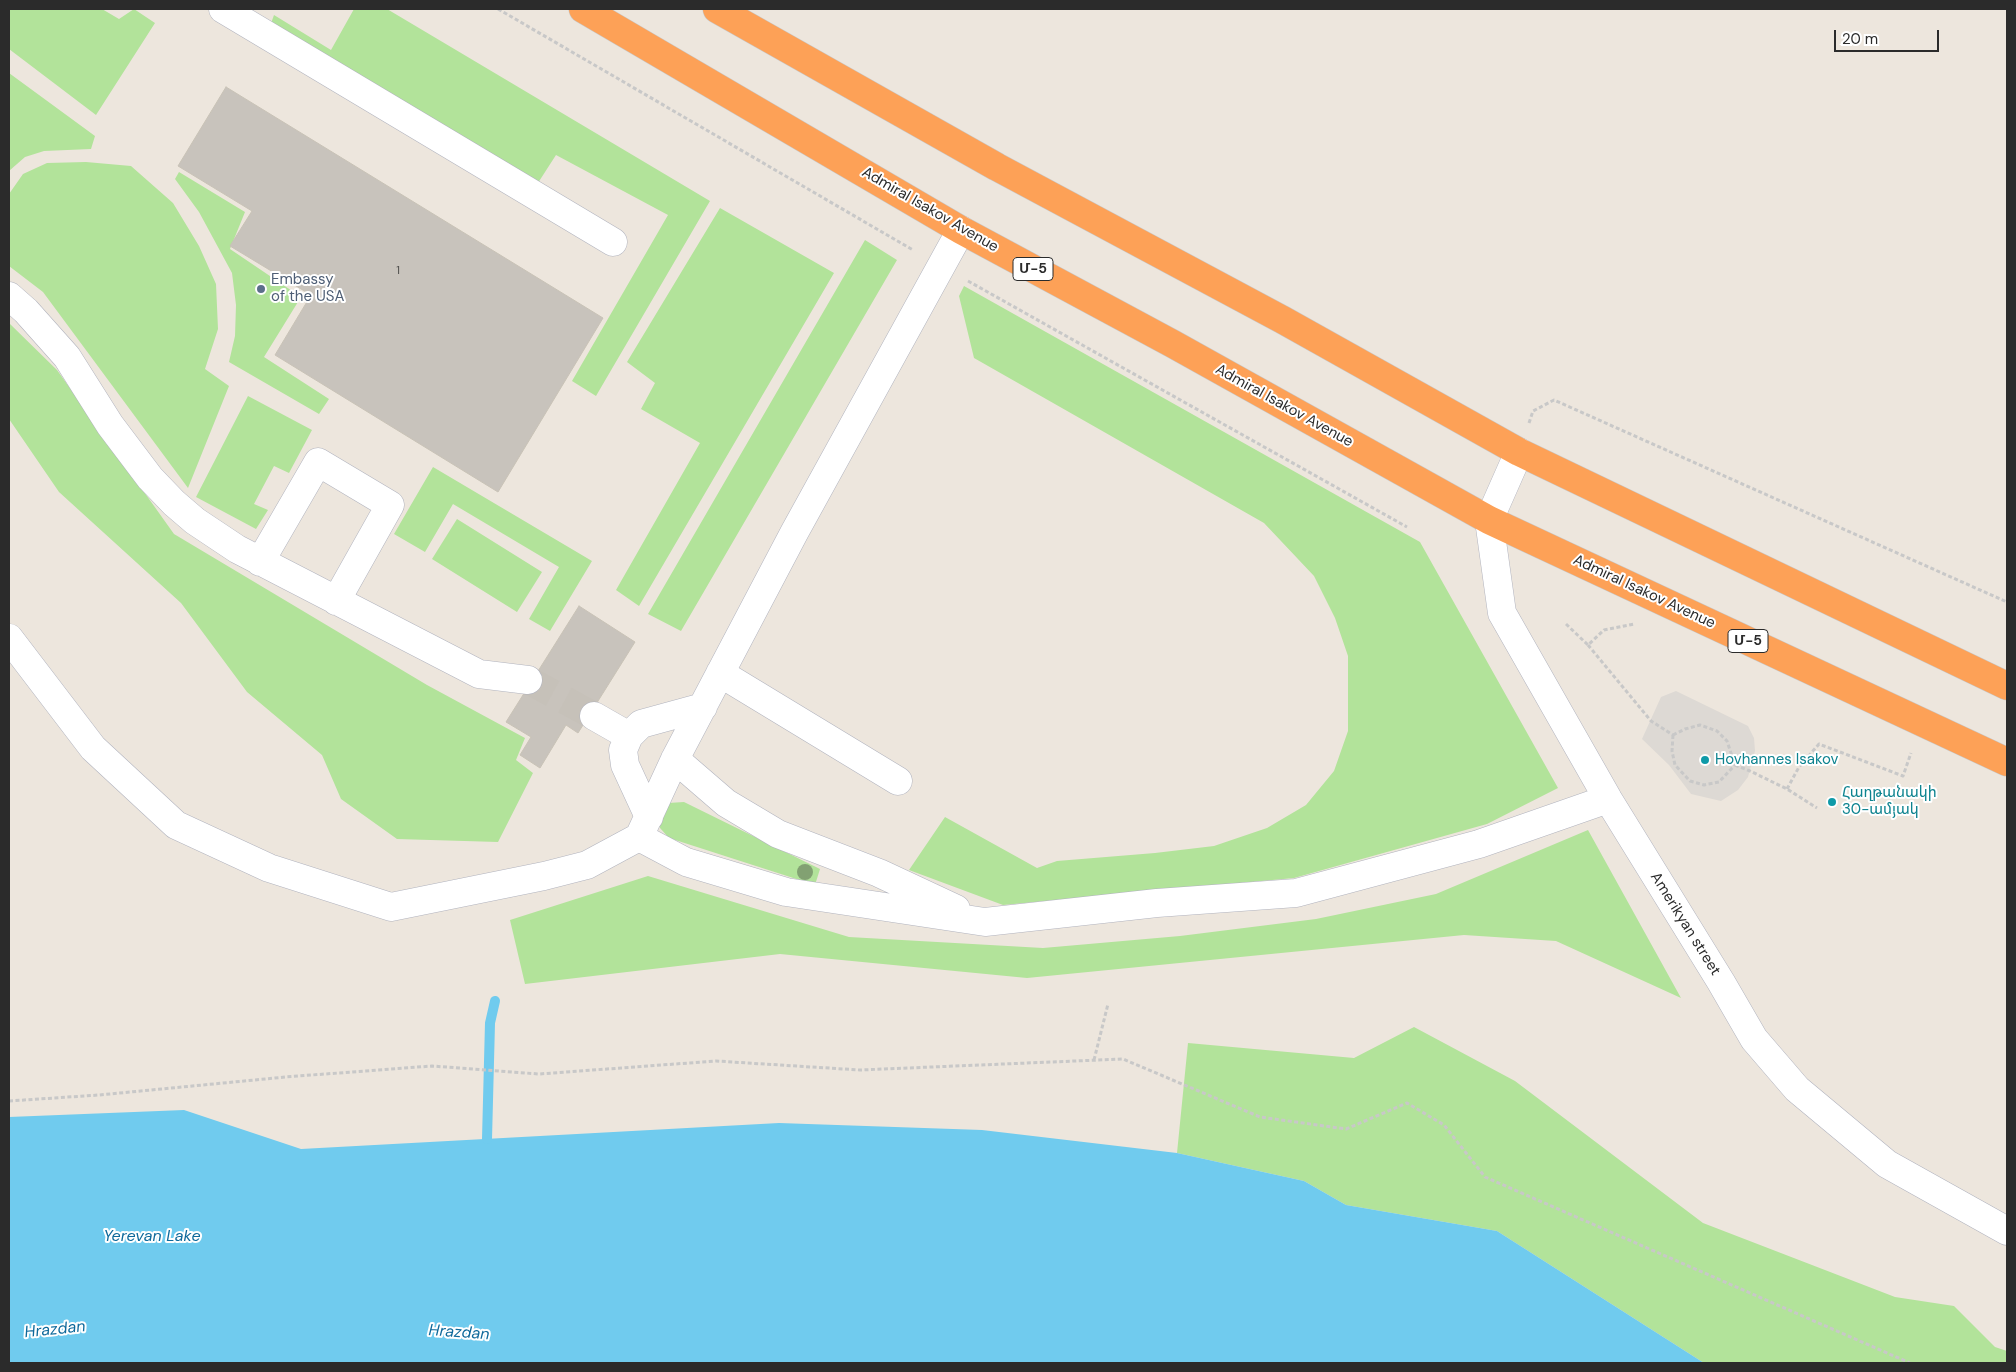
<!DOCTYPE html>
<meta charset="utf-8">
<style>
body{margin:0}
#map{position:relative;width:2016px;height:1372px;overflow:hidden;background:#ede6dd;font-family:"DM Sans",sans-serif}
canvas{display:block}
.frame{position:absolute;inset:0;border:10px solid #2b2b2b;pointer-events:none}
.scale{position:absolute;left:1834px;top:30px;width:105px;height:22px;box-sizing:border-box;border:2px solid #2b2b2b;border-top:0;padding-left:6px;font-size:15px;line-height:18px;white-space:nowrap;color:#2b2b2b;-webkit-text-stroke:4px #fff;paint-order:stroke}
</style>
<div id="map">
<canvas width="2016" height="1372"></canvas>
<div class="frame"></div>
<div class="scale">20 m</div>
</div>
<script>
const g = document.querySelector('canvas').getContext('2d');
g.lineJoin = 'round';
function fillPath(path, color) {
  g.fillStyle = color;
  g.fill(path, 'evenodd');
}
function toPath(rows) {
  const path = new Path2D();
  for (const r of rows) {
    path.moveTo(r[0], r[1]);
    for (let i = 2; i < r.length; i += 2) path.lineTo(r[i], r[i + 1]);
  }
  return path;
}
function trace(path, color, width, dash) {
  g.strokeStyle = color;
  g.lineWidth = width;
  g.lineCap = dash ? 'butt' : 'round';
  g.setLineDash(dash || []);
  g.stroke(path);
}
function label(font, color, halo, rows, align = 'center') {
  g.font = font + ' "DM Sans","Noto Sans Armenian",sans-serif';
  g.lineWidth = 4;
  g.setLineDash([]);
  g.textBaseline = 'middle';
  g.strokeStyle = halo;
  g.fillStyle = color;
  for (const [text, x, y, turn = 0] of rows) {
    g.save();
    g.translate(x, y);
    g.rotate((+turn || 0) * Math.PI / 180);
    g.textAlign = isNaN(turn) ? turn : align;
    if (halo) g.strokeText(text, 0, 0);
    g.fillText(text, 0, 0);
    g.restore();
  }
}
const green = toPath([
 [9,9,102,9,119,19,134,9,155,23,96,115,9,49],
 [354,9,387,9,710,201,596,396,572,381,668,215,556,155,536,186,269,29,274,15,331,50],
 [9,73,95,136,91,149,44,151,25,157,9,171],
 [86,162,131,166,173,203,199,246,216,284,218,329,205,369,229,386,188,488,43,292,9,266,9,194,23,174,47,163],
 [179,172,245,212,230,249,301,297,264,357,329,399,319,414,229,362,235,336,236,305,232,273,199,212,175,179],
 [720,208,834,273,639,606,616,590,700,443,641,409,655,383,627,362],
 [865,240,897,260,681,631,648,614],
 [964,286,1420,542,1558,788,1487,824,1294,878,1003,905,909,870,945,817,1037,868,1057,861,1155,853,1214,846,1267,828,1306,805,1334,771,1348,731,1348,656,1335,618,1314,576,1264,523,974,358,959,296],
 [9,323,57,370,174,534,427,685,525,738,516,760,533,773,498,842,397,839,341,799,322,755,247,692,181,603,59,492,9,419],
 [248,396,312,430,289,473,274,466,254,504,268,510,256,529,196,497],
 [433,467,592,561,550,631,529,619,559,567,453,504,425,552,394,534],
 [457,519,542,572,517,612,432,559],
 [684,802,820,869,815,885,669,838,660,828,657,813,668,803],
 [1588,830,1681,998,1556,941,1464,935,1027,978,780,954,525,984,510,920,648,876,849,937,1043,948,1180,936,1316,919,1436,894],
 [1414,1027,1515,1081,1703,1223,1895,1297,1954,1306,1995,1347,2007,1351,2007,1363,1704,1363,1497,1231,1346,1205,1304,1181,1177,1153,1188,1043,1354,1058]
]);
const plaza = toPath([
 [1676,691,1748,726,1754,738,1755,751,1748,777,1738,790,1721,801,1691,794,1669,765,1642,739,1661,697]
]);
const water = toPath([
 [184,1110,301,1149,779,1123,982,1130,1177,1153,1304,1181,1346,1205,1497,1231,1704,1363,9,1363,9,1117]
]);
const stream = toPath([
 [487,1139,490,1023,495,1001]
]);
const building = toPath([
 [226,87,603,318,498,492,275,355,311,295,230,246,252,211,178,166,226,87],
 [579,606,635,642,578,733,566,725,540,768,520,755,531,737,506,722,579,606]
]);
const minorTunnel = toPath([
 [528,680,594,716]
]);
const path = toPath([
 [498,9,913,250],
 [968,281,1407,527],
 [1529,423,1533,411,1554,400,2007,602],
 [1566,624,1588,645,1604,630,1634,624],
 [1588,645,1651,721,1673,735],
 [1673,735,1672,751,1675,765,1690,781,1704,785,1719,782,1735,765],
 [1673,735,1685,729,1700,725,1717,731,1727,741,1735,765],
 [1735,765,1750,771,1787,789,1817,808],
 [1787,789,1799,767,1819,744,1903,776,1911,753],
 [1094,1060,1108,1004],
 [9,1101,99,1095,285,1077,432,1066,539,1074,716,1061,860,1070,1123,1059,1260,1117,1346,1129,1407,1103,1444,1125,1485,1177,1910,1363]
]);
const minor = toPath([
 [223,9,613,242],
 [9,296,26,311,67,357,110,425,150,478,174,503,195,521,237,549,479,674,528,680],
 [1519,452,1489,520,1502,613,1608,799,1721,982,1754,1039,1797,1089,1887,1164,2007,1231],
 [260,562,318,462,390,505,336,601],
 [9,638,93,748,176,825,269,868,391,907,544,876,587,865,639,837,675,759,794,533,961,230],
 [720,673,898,781],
 [594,716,629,736],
 [675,759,726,803,778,834,879,873,956,909],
 [649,817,625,765,623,750,629,736,641,724,703,707],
 [639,837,686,862,786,892,985,922,1157,903,1296,893,1479,844,1608,799]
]);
const highway = toPath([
 [583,9,961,230,1173,344,1489,520,2007,762],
 [717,9,997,167,1283,320,1519,452,2007,686]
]);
const trees = [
 [805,872]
];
const markers = [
 [261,289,5,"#5c6f8a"],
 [1705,760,5,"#0f9aa8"],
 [1832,802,5,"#0f9aa8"]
];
const numberNames = [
 ["1",398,271]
];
const shields = [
 [1033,269,40],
 [1748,641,40]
];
const shieldNames = [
 ["Մ-5",1033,269],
 ["Մ-5",1748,641]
];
const streetNames = [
 ["Admiral Isakov Avenue",930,210,30],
 ["Admiral Isakov Avenue",1284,406,29],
 ["Admiral Isakov Avenue",1644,592,25],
 ["Amerikyan street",1685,924,58]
];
const serviceNames = [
 ["Embassy",271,280],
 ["of the USA",271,297]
];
const cultureNames = [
 ["Hovhannes Isakov",1715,760],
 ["Հաղթանակի",1842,793],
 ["30-ամյակ",1842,810]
];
const waterNames = [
 ["Yerevan Lake",152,1237],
 ["Hrazdan",55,1330,-6],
 ["Hrazdan",459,1333,4]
];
fillPath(green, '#b2e39a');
fillPath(plaza, '#ddd9d4');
fillPath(water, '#70cbee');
trace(stream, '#70cbee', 10);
fillPath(building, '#c8c3bc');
trace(building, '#c8c2b6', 1);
trace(minorTunnel, '#c6c1b9', 28, [28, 14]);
trace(minor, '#b1b3be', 29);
trace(highway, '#c8c8c8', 29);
trace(path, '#c8c8c8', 3, [4, 2.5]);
trace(minor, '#fff', 28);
trace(highway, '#fda157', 28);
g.fillStyle = '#82a172';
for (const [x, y] of trees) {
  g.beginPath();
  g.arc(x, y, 8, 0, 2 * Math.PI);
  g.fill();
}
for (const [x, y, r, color] of markers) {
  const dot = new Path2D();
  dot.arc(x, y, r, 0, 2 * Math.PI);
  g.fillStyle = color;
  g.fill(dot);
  trace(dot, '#fff', 2);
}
label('12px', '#52514f', null, numberNames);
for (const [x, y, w] of shields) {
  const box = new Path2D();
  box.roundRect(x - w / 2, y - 11.5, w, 23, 4);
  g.fillStyle = '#fff';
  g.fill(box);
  trace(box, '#2b2b2b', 1);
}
label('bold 14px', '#2b2b2b', null, shieldNames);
label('15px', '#2b2b2b', '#fff', streetNames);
label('15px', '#4e5e75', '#fff', serviceNames, 'left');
label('15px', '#0d838f', '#fff', cultureNames, 'left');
label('italic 16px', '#0e699b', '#fff', waterNames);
</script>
